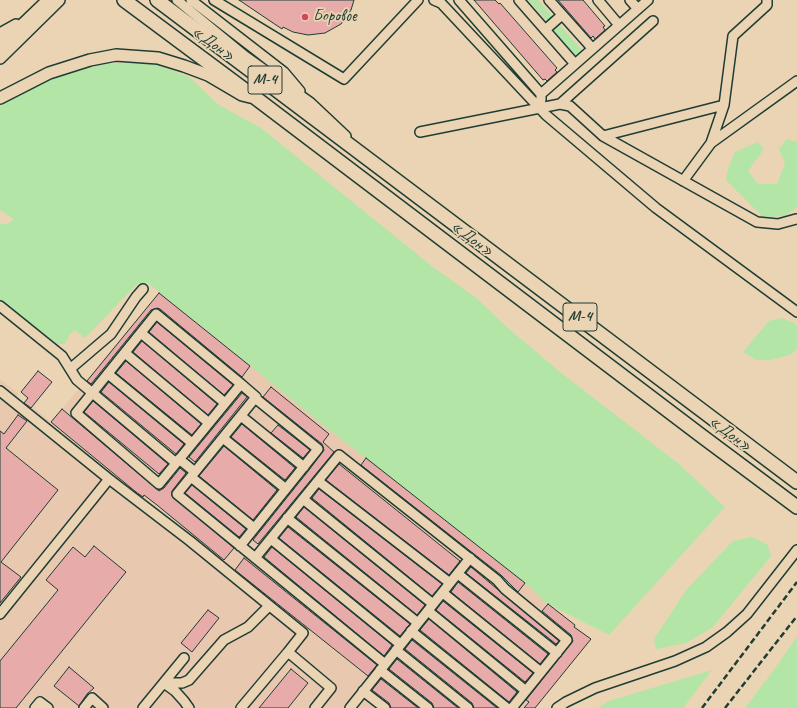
<!DOCTYPE html>
<meta charset="utf-8">
<style>
body{margin:0}
canvas{display:block;background:#ead4b3}
</style>
<canvas width="797" height="708"></canvas>
<script>
const g = document.querySelector('canvas').getContext('2d');
g.lineJoin = 'round';
function fillPath(path, color) {
  g.fillStyle = color;
  g.fill(path, 'evenodd');
}
function toPath(rows) {
  const path = new Path2D();
  for (const r of rows) {
    path.moveTo(r[0], r[1]);
    for (let i = 2; i < r.length; i += 2) path.lineTo(r[i], r[i + 1]);
  }
  return path;
}
function trace(path, color, width, dash) {
  g.strokeStyle = color;
  g.lineWidth = width;
  g.lineCap = dash ? 'butt' : 'round';
  g.setLineDash(dash || []);
  g.stroke(path);
}
function label(font, color, halo, rows, align = 'center') {
  g.font = font + ' Caveat,sans-serif';
  g.lineWidth = 3.5;
  g.setLineDash([]);
  g.textBaseline = 'middle';
  g.strokeStyle = halo;
  g.fillStyle = color;
  for (const [text, x, y, turn = 0] of rows) {
    g.save();
    g.translate(x, y);
    g.rotate((+turn || 0) * Math.PI / 180);
    g.textAlign = isNaN(turn) ? turn : align;
    if (halo) g.strokeText(text, 0, 0);
    g.fillText(text, 0, 0);
    g.restore();
  }
}
const built = toPath([
 [160,292,337,436,525,583,591,639,535,708,0,708,0,379,19,394,15,399,28,411,32,406,51,422]
]);
const green = toPath([
 [528,0,538,0,553,17,548,21,546,20],
 [558,23,583,51,575,58,550,30],
 [148,61,189,77,219,105,261,128,433,267,475,297,509,329,560,372,679,464,725,507,609,635,548,604,525,583,337,436,148,283,138,283,85,338,75,330,70,334,65,344,57,344,0,300,0,224,8,224,14,219,0,210,0,106,40,84,91,65],
 [787,139,797,142,797,207,785,216,763,217,726,180,728,168,735,152,758,142,764,149,748,171,758,184,777,184,785,163,779,149],
 [782,318,794,323,797,327,797,348,790,355,770,360,756,360,743,352,769,321],
 [752,537,767,544,771,556,713,627,686,643,656,649,654,639,687,589,733,541],
 [797,637,797,708,745,708,773,671],
 [712,670,683,708,598,708,609,701]
]);
const building = toPath([
 [239,0,354,0,351,10,341,24,325,33,308,35,293,32,283,27,282,29,239,0],
 [474,0,495,0,499,4,500,3,557,68,555,70,557,72,547,81,545,79,543,80,474,0],
 [558,0,583,0,605,26,603,27,605,30,595,39,593,36,591,38,558,0],
 [159,293,250,366,242,377,160,309,157,308,151,310,91,384,87,381,159,293],
 [157,322,233,385,224,395,149,332,157,322],
 [142,341,217,404,208,415,133,352,142,341],
 [126,361,201,424,192,435,116,373,126,361],
 [38,371,52,382,31,408,24,403,28,398,21,392,38,371],
 [109,382,184,444,176,454,101,392,109,382],
 [271,387,329,434,323,442,334,452,258,544,253,540,309,470,324,450,322,444,263,397,271,387],
 [242,393,247,397,195,462,189,457,242,393],
 [93,401,168,464,159,474,84,412,93,401],
 [62,409,159,491,164,488,180,468,186,473,172,491,172,496,234,548,224,560,157,505,144,495,143,497,136,492,51,422,62,409],
 [18,415,27,421,6,448,58,490,1,562,21,577,0,603,0,431,4,434,18,415],
 [242,424,295,468,285,480,231,437,242,424],
 [278,425,310,450,303,458,271,433,278,425],
 [224,446,277,490,253,520,199,476,224,446],
 [366,458,525,583,518,592,501,575,474,554,361,465,366,458],
 [339,464,460,561,449,575,326,480,339,464],
 [192,485,246,529,239,537,185,493,192,485],
 [319,489,442,584,432,596,312,498,319,489],
 [304,507,425,605,417,615,296,517,304,507],
 [288,527,410,624,400,636,279,538,288,527],
 [94,546,126,572,16,708,0,708,0,661,58,590,46,580,73,547,85,557,94,546],
 [272,547,392,645,384,656,264,557,272,547],
 [244,558,377,665,368,676,235,570,244,558],
 [471,567,559,641,556,644,466,573,471,567],
 [458,582,548,654,540,664,451,592,458,582],
 [443,601,533,673,525,682,436,610,443,601],
 [548,604,575,625,574,627,591,639,535,708,524,708,529,702,526,700,573,641,571,635,542,611,548,604],
 [208,610,219,618,192,652,181,643,208,610],
 [429,619,517,692,509,702,420,630,429,619],
 [412,640,497,708,474,708,472,703,405,649,412,640],
 [397,659,458,708,434,708,432,703,389,669,397,659],
 [69,667,94,688,87,694,79,706,54,686,69,667],
 [291,669,308,683,288,708,259,708,291,669],
 [381,679,418,708,391,708,389,703,372,690,381,679]
]);
const minor = toPath([
 [177,0,245,56,311,103,346,136],
 [191,0,284,72,300,91],
 [214,0,344,79,418,0],
 [434,0,441,3,546,115,656,208,797,312],
 [459,0,541,94,541,100],
 [519,0,575,64],
 [549,0,592,48],
 [598,0,619,25],
 [630,0,638,9],
 [545,30,562,15],
 [541,94,648,0],
 [560,104,653,21],
 [420,132,560,104,570,106,603,136,757,222,778,224,796,219],
 [603,136,724,105],
 [711,143,724,105,733,36,767,5,767,0],
 [683,181,711,143,797,81],
 [0,306,62,356,77,380,176,463],
 [141,333,225,403],
 [125,353,209,423],
 [70,369,111,334,136,297,143,289],
 [108,374,192,443],
 [241,384,159,484,76,413,156,314,241,384,256,397,177,494,385,664],
 [0,391,109,479,190,541,303,633,288,652],
 [241,416,304,467],
 [223,438,286,489],
 [179,459,195,472],
 [191,477,254,528],
 [318,481,450,583],
 [303,499,433,604],
 [287,518,418,623],
 [271,539,400,644],
 [240,546,318,449,255,398],
 [255,558,339,455,497,580,505,589,567,640,512,708],
 [458,574,557,653],
 [443,593,541,672],
 [428,611,526,691],
 [0,614,109,479],
 [411,631,507,708],
 [396,650,468,708],
 [380,670,428,708],
 [164,683,182,683,189,680,224,640,248,627,269,606],
 [164,683,175,691,184,701,189,708],
 [363,691,385,708],
 [35,708,40,702,48,708],
 [84,708,92,698,103,708],
 [143,708,184,658],
 [241,708,288,652,331,688,315,708],
 [350,708,470,558],
 [557,708,566,702,595,688,675,661,706,647,727,632,747,614,797,550]
]);
const major = toPath([
 [0,34,16,25],
 [0,46,48,0],
 [0,58,59,0],
 [0,98,49,73,90,60,116,55,158,58,184,66,208,75,242,95,250,97]
]);
const highway = toPath([
 [124,0,257,99,703,437,797,507],
 [157,0,797,482]
]);
const rail = toPath([
 [702,708,797,582],
 [725,708,797,616]
]);
const markers = [
 [305,17,4,"#d1495b"]
];
const shields = [
 [265,80,34],
 [580,317,34]
];
const shieldNames = [
 ["М-4",265,80],
 ["М-4",580,317]
];
const poiNames = [
 ["Боровое",313,17]
];
const streetNames = [
 ["«Дон»",213,44,36],
 ["«Дон»",472,239,37],
 ["«Дон»",730,434,37]
];
fillPath(built, '#e9c8b0');
fillPath(green, '#b3e5a6');
fillPath(building, '#e7acaa');
trace(building, '#1f3d34', 1);
trace(minor, '#1f3d34', 12);
trace(major, '#1f3d34', 14);
trace(highway, '#1f3d34', 16);
trace(minor, '#ead4b3', 9);
trace(major, '#ead4b3', 11);
trace(highway, '#ead4b3', 13);
trace(rail, '#1f3d34', 2.5, [6, 3]);
for (const [x, y, r, color] of markers) {
  const dot = new Path2D();
  dot.arc(x, y, r, 0, 2 * Math.PI);
  g.fillStyle = color;
  g.fill(dot);
  trace(dot, '#ead4b3', 1.5);
}
for (const [x, y, w] of shields) {
  const box = new Path2D();
  box.roundRect(x - w / 2, y - 14, w, 28, 3);
  g.fillStyle = '#ead4b3';
  g.fill(box);
  trace(box, '#1f3d34', 1);
}
label('bold 16px', '#1f3d34', null, shieldNames);
label('17px', '#1f3d34', '#ead4b3', poiNames, 'left');
label('17px', '#1f3d34', '#ead4b3', streetNames);
</script>
